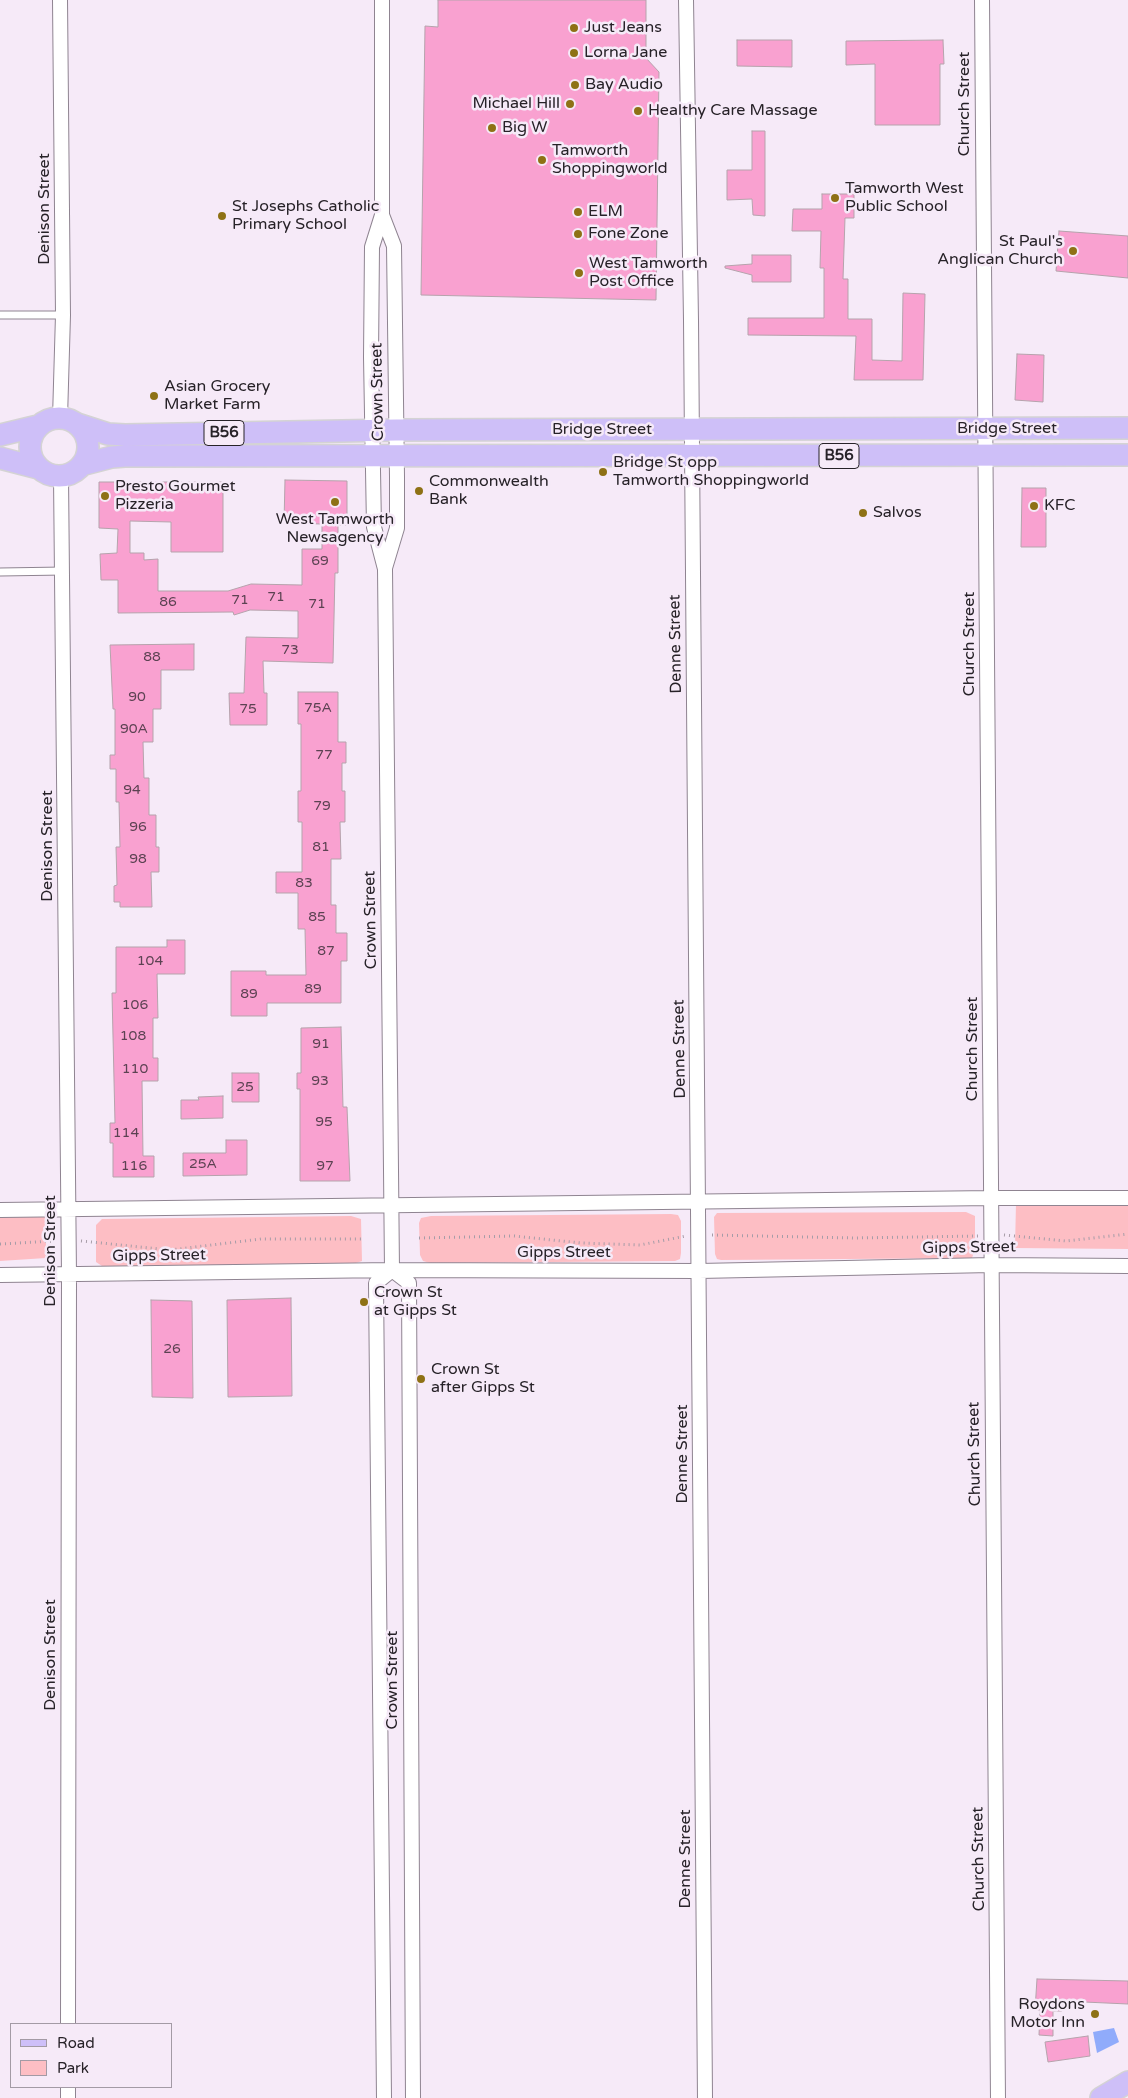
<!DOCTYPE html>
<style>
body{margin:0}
#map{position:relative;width:1128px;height:2098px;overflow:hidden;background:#f6eaf8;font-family:"Varela Round",sans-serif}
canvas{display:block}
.legend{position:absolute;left:10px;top:2023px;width:162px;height:65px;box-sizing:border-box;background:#f6eaf8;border:1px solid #a39aa5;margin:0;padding:6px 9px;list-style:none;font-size:15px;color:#272228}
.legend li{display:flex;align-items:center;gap:10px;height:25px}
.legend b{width:25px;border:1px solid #a39aa5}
</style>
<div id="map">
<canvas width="1128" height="2098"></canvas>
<ul class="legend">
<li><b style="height:6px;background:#cebff8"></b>Road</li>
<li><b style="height:14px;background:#fdbec4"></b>Park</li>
</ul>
</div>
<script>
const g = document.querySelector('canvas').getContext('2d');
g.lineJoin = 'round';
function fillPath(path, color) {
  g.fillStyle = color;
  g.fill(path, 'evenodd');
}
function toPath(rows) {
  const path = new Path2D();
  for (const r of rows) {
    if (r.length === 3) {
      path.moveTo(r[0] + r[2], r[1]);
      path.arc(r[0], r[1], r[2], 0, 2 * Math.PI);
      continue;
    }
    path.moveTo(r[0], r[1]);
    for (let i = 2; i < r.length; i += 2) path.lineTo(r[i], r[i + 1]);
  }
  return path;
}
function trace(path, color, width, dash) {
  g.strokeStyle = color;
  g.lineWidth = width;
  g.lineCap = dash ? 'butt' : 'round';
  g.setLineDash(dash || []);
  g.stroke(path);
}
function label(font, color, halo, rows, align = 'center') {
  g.font = font + ' "Varela Round",sans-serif';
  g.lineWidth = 5;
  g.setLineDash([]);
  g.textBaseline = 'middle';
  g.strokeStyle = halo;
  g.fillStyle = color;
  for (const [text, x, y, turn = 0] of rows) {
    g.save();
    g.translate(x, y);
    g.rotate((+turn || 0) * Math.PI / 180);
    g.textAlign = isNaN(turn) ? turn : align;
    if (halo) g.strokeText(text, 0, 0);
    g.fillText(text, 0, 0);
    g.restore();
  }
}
const green = toPath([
 [1016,1203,1128,1204,1128,1249,1015,1248],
 [46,1211,46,1258,0,1261,0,1213],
 [966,1212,975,1216,975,1249,972,1258,721,1260,717,1259,715,1254,714,1217,717,1213],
 [671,1214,678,1215,681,1221,681,1253,680,1259,675,1261,430,1263,423,1261,420,1255,419,1223,421,1218,431,1216],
 [351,1216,361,1219,362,1261,350,1265,102,1266,96,1262,96,1225,102,1219]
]);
const water = toPath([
 [1114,2028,1119,2042,1097,2053,1093,2032]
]);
const building = toPath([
 [438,0,646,0,646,58,659,72,656,300,421,295,425,26,438,27,438,0],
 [737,40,792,40,792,67,737,66,737,40],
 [943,40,944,64,940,64,940,125,875,125,875,64,846,65,846,41,943,40],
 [752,131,765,131,765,216,753,215,752,199,727,200,727,170,752,170,752,131],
 [822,194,854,194,854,218,845,218,843,279,848,279,848,319,872,319,872,360,902,361,903,293,925,294,923,380,854,380,856,336,748,335,748,318,824,318,824,268,820,268,821,231,792,231,793,209,822,209,822,194],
 [1059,231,1128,236,1128,278,1056,271,1059,231],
 [752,255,791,255,791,282,752,282,752,275,725,268,725,266,752,264,752,255],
 [1017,354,1044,355,1043,402,1015,400,1017,354],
 [285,480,347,481,347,525,338,525,338,573,335,573,333,663,263,661,264,693,267,693,267,725,230,725,229,693,244,693,246,637,298,638,298,611,250,610,234,615,233,612,118,613,118,580,101,580,100,554,117,553,118,529,99,528,99,482,223,482,223,552,171,552,171,522,130,521,130,553,144,553,144,560,158,559,158,591,228,591,251,584,302,585,302,549,322,549,322,524,284,523,285,480],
 [1022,488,1046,488,1046,547,1021,547,1022,488],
 [194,644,194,670,161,670,161,709,153,709,153,742,143,742,144,778,149,778,149,815,156,815,156,847,159,847,159,872,151,872,152,907,120,907,120,902,114,902,114,886,117,885,116,847,120,847,119,802,116,802,116,769,110,769,110,755,115,755,115,709,113,709,110,645,194,644],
 [298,692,338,692,338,742,346,742,346,763,342,763,342,791,345,791,345,822,340,822,341,859,331,859,331,905,336,905,336,933,347,933,347,961,341,961,341,1003,267,1003,267,1016,231,1016,231,971,266,971,266,975,306,975,305,929,298,929,298,893,276,893,276,872,302,872,302,822,298,822,298,791,301,791,301,724,298,724,298,692],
 [167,940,185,940,185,974,157,974,158,1018,153,1018,153,1058,158,1058,158,1081,142,1081,143,1156,154,1156,154,1177,113,1177,113,1143,110,1143,110,1123,115,1123,112,993,116,993,116,947,167,947,167,940],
 [341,1027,343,1107,347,1107,350,1181,300,1181,300,1089,297,1089,297,1073,301,1073,301,1028,341,1027],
 [232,1073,259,1073,259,1102,232,1102,232,1073],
 [223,1096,223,1118,181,1119,181,1100,199,1100,198,1097,223,1096],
 [226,1140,247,1140,247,1175,183,1176,183,1153,226,1153,226,1140],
 [291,1298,292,1396,228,1397,227,1300,291,1298],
 [151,1300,192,1301,193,1398,152,1397,151,1300],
 [1037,1979,1128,1981,1128,2004,1062,2001,1062,2011,1053,2011,1053,2036,1039,2035,1040,2010,1035,2010,1037,1979],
 [1088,2036,1090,2056,1048,2062,1045,2042,1088,2036]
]);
const path = toPath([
 [712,1235,854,1238,978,1236],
 [1004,1235,1066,1241,1128,1234],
 [419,1238,514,1236,581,1243,640,1245,686,1236],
 [81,1241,170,1250,261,1239,362,1239],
 [0,1244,55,1241]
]);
const lane = toPath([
 [0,315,63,315],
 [0,572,64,571]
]);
const street = toPath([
 [382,0,382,215,372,247,371,357,374,527,385,569,392,1270],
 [686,0,691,320,705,2098],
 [982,0,998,2098],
 [382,215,394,246,397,477,397,528,385,568],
 [60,418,63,315,60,0],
 [61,477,69,1274,68,2024],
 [0,1210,992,1198,1128,1198],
 [392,1270,409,1283,413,2098],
 [0,1275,392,1270,699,1271,991,1265,1128,1266],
 [68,2098,68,2087],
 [384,2098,376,1283,392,1270]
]);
const primary = toPath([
 [59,447,29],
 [77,424,108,434,125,435,396,430,1128,428],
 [0,435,38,426],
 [0,458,38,468],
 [85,464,112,457,125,456,1128,455],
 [1101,2098,1128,2082]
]);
const markers = [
 [574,28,5,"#8e7115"],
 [574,53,5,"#8e7115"],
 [575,85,5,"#8e7115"],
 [570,104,5,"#8e7115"],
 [638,111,5,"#8e7115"],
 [492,128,5,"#8e7115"],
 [542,160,5,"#8e7115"],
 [835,198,5,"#8e7115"],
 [578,212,5,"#8e7115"],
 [222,216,5,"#8e7115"],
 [578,234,5,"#8e7115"],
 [1073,251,5,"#8e7115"],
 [579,273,5,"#8e7115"],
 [154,396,5,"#8e7115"],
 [603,472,5,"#8e7115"],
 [419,491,5,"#8e7115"],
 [105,496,5,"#8e7115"],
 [335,502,5,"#8e7115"],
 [1034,506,5,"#8e7115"],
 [863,513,5,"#8e7115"],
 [364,1302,5,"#8e7115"],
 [421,1379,5,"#8e7115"],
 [1095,2014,5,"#8e7115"]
];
const numberNames = [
 ["69",320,561],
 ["71",276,597],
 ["71",240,600],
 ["86",168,602],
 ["71",317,604],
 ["73",290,650],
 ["88",152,657],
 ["90",137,697],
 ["75A",318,708],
 ["75",248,709],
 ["90A",134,729],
 ["77",324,755],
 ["94",132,790],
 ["79",322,806],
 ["96",138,827],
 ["81",321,847],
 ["98",138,859],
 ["83",304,883],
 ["85",317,917],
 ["87",326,951],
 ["104",150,961],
 ["89",313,989],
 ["89",249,994],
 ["106",135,1005],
 ["108",133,1036],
 ["91",321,1044],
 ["110",135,1069],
 ["93",320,1081],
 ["25",245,1087],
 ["95",324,1122],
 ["114",126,1133],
 ["25A",203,1164],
 ["116",134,1166],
 ["97",325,1166],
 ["26",172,1349]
];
const shields = [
 [224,433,40],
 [839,456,40]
];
const shieldNames = [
 ["B56",224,433],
 ["B56",839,456]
];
const poiNames = [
 ["Just Jeans",584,28],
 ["Lorna Jane",584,53],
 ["Bay Audio",585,85],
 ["Michael Hill",560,104,"right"],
 ["Healthy Care Massage",648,111],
 ["Big W",502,128],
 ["Tamworth",552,151],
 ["Shoppingworld",552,169],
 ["Tamworth West",845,189],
 ["Public School",845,207],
 ["St Josephs Catholic",232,207],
 ["Primary School",232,225],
 ["ELM",588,212],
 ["Fone Zone",588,234],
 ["St Paul's",1063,242,"right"],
 ["Anglican Church",1063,260,"right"],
 ["West Tamworth",589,264],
 ["Post Office",589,282],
 ["Asian Grocery",164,387],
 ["Market Farm",164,405],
 ["Bridge St opp",613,463],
 ["Tamworth Shoppingworld",613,481],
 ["Commonwealth",429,482],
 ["Bank",429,500],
 ["Presto Gourmet",115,487],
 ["Pizzeria",115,505],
 ["KFC",1044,506],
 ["Salvos",873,513],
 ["West Tamworth",335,520,"center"],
 ["Newsagency",335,538,"center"],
 ["Crown St",374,1293],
 ["at Gipps St",374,1311],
 ["Crown St",431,1370],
 ["after Gipps St",431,1388],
 ["Roydons",1085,2005,"right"],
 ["Motor Inn",1085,2023,"right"]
];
const streetNames = [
 ["Church Street",965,104,-90],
 ["Denison Street",45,209,-90],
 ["Crown Street",378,392,-91],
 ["Bridge Street",1007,429],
 ["Bridge Street",602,430],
 ["Denne Street",676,644,-91],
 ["Church Street",970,644,-90],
 ["Denison Street",48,846,-90],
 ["Crown Street",371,920,-91],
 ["Denne Street",680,1049,-91],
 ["Church Street",973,1049,-90],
 ["Gipps Street",969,1248,-1],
 ["Denison Street",51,1251,-90],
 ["Gipps Street",564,1253],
 ["Gipps Street",159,1256,-1],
 ["Denne Street",683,1454,-90],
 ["Church Street",975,1454,-91],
 ["Denison Street",51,1655,-90],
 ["Crown Street",393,1680,-90],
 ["Denne Street",686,1859,-90],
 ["Church Street",979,1859,-91]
];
fillPath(green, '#fdbec4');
fillPath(water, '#90abfb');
fillPath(building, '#f9a1d0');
trace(building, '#b5a3ac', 1);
trace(lane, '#8f8491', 9);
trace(street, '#8f8491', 16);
trace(primary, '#d4d3d4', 24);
trace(path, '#a69ca7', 3, [1, 4]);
trace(lane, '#fff', 7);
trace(street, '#fff', 14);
trace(primary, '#cebff8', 21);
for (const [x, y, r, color] of markers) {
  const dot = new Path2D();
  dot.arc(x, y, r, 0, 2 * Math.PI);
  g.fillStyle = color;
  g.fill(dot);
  trace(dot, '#f6eaf8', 2);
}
label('14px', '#5c4252', null, numberNames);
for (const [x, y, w] of shields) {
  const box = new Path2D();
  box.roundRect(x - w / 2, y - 12.5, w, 25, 4);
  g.fillStyle = '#f6eaf8';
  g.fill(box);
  trace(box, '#272228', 1);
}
label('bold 15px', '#272228', null, shieldNames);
label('16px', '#272228', '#f6eaf8', poiNames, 'left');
label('16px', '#272228', '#f6eaf8', streetNames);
</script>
